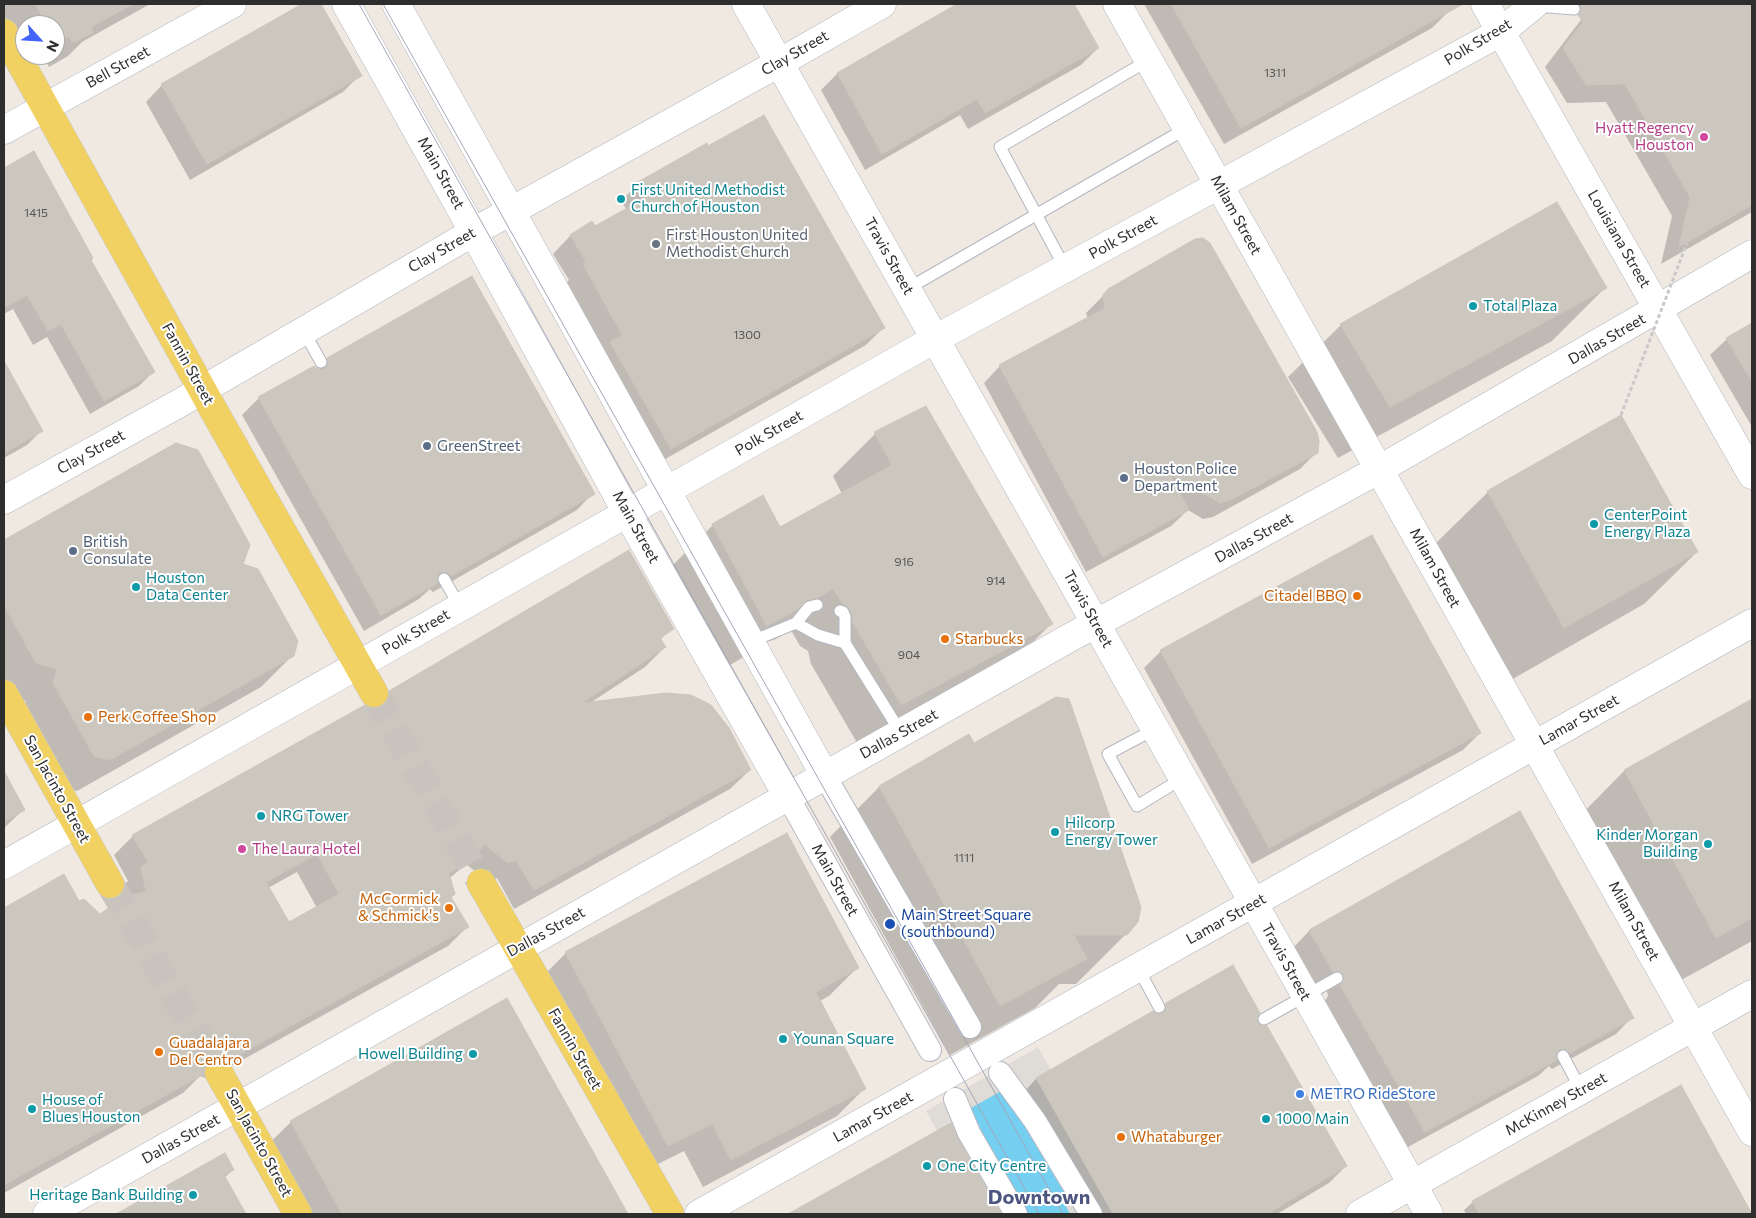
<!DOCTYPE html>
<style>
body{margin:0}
#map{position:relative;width:1756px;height:1218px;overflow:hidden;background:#efe9e1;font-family:Commissioner,sans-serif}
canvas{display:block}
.frame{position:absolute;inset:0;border:5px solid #2e2e2e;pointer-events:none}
.north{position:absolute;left:15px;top:15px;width:50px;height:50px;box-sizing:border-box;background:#fff;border:1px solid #ababab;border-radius:50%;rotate:116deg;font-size:14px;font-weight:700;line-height:20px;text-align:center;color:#2e2e2e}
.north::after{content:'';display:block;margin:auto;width:18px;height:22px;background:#4264fb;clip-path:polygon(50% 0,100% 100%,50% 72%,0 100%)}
</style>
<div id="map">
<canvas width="1756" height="1218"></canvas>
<div class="frame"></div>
<div class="north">N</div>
</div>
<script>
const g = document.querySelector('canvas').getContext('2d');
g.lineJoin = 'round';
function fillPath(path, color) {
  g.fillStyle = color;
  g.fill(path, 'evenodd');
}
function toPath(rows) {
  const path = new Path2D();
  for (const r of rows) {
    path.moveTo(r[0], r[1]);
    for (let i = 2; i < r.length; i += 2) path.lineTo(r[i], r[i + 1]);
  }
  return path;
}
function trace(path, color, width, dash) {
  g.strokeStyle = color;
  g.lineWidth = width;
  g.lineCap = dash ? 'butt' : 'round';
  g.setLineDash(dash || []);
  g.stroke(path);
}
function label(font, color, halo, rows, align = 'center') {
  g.font = font + ' Commissioner,sans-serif';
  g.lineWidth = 4;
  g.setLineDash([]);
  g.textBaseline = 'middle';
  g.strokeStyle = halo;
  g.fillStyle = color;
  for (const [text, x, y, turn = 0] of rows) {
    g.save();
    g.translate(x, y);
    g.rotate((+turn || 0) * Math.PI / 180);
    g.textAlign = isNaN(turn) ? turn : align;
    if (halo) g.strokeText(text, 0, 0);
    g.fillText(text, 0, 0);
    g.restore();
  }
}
const plaza = toPath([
 [1038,1047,1132,1214,985,1214,926,1111]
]);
const water = toPath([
 [1003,1090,1067,1193,1061,1197,1070,1214,1026,1214,985,1139,971,1108]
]);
const shadow = toPath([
 [4,4,150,4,82,42,68,56,49,67,45,60,32,67,26,55,55,55,55,25,25,25,25,54,4,15],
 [305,4,320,4,360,75,343,92,190,180,146,102,162,85],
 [959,4,1073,4,1098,48,1081,65,968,129,960,115,865,170,821,90,837,74],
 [1144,4,1445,4,1449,11,1432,28,1224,144],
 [1593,4,1752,4,1752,212,1661,264,1672,216,1606,102,1567,103,1545,67],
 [33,152,90,260,153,372,139,386,90,414,47,337,33,345,13,309,4,314,4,169],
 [639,183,883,328,866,345,653,466,603,350,567,282,569,280,553,254,570,236,592,223,595,228,627,210,621,201],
 [1605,288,1552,341,1338,458,1288,377,1341,325],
 [1109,290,1317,452,1300,469,1213,517,1203,519,1188,510,1171,526,1086,572,984,383,1000,366,1088,319,1086,313],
 [1752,324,1752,427,1710,355,1727,339],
 [328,359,593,493,577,510,433,592,430,589,419,599,364,631,242,415,259,398,317,370],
 [4,363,41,431,27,445,4,458],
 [875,434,1052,623,1009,666,859,746,811,664,808,651,800,646,791,630,774,640,763,642,754,651,725,668,671,567,713,525,780,529,842,494,833,476],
 [176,445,293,655,261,687,77,791,63,787,22,715,26,701,4,694,4,541],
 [1488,492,1697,552,1644,604,1511,680,1435,544],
 [1372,537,1480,733,1463,750,1252,864,1144,668,1161,651],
 [672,628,660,640,665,647,645,667,590,703,750,770,730,789,514,909,497,878,488,882,466,864,449,879,450,898,467,927,448,946,208,1079,200,1076,183,1093,4,1193,4,909,63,875,79,903,100,916,124,898,122,887,128,881,114,855,133,836,372,710,390,692],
 [297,872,317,908,288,924,268,888],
 [1752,700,1752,941,1663,990,1572,824,1624,771],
 [968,736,974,745,1126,934,1076,984,1059,984,1035,1008,950,1055,830,837,879,787],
 [4,774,24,809,4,828],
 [1519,813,1632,1017,1616,1034,1552,1069,1549,1066,1538,1076,1408,1147,1324,1002,1328,996,1327,991,1320,987,1316,988,1293,948,1309,931],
 [566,953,857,968,829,996,820,1001,865,1088,837,1116,703,1187,684,1151,640,1173,538,981],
 [507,1000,627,1214,290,1214,257,1155,291,1122],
 [1166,1004,1255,1018,1257,1024,1346,1166,1329,1183,1277,1214,1087,1214,1020,1096,1036,1079,1153,1012,1156,1014],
 [1681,1087,1751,1214,1466,1214,1464,1210,1473,1202],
 [950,1125,998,1212,996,1214,790,1214],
 [224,1154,233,1170,224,1178,244,1214,118,1214]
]);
const building = toPath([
 [35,4,133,4,91,27,94,32,73,43,69,36,55,44,55,25,47,25,35,4],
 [302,4,321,4,362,76,207,164,161,84,302,4],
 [957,4,1074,4,1099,48,985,113,977,99,882,154,837,73,957,4],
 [1171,4,1463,4,1241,128,1171,4],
 [1579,4,1752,4,1752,205,1679,247,1690,197,1625,84,1586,85,1563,48,1583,22,1578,15,1581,10,1579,4],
 [764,115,885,328,671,449,610,342,622,335,583,264,586,262,570,235,592,221,595,226,647,197,638,182,707,143,708,146,764,115],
 [34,151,93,258,91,260,155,372,104,401,61,324,48,331,27,295,4,308,4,168,34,151],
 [1557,202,1607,288,1390,407,1340,324,1557,202],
 [1203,238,1210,243,1317,432,1319,441,1318,453,1231,500,1220,503,1169,473,1189,510,1103,557,999,365,1105,308,1103,295,1108,289,1195,239,1203,238],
 [472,276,595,494,451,576,447,572,441,572,437,576,438,583,381,615,258,397,314,366,318,369,324,369,328,365,327,358,472,276],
 [1752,323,1752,382,1726,338,1752,323],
 [4,361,43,431,4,453,4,361],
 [926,406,1053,624,901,705,852,621,850,609,843,604,833,588,817,598,807,600,798,609,767,626,712,524,763,495,780,527,892,465,874,432,926,406],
 [1621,415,1698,552,1564,628,1487,491,1621,415],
 [176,443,198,450,250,545,243,564,258,569,298,641,294,656,110,760,94,756,53,683,57,669,36,663,4,605,4,540,176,443],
 [1372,535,1481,733,1269,848,1160,650,1372,535],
 [629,550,674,629,660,638,666,647,582,703,666,693,691,695,711,705,729,728,751,770,534,890,516,860,508,863,484,844,475,857,449,873,455,894,451,897,469,927,228,1061,220,1057,212,1059,205,1065,204,1074,4,1185,4,908,64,874,79,901,84,899,100,914,125,896,146,892,141,867,148,862,132,835,365,705,373,709,382,706,388,700,389,691,629,550],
 [317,854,339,894,289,922,266,882,317,854],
 [1056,697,1069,699,1141,907,1138,922,1127,935,1074,935,1087,959,1000,1006,879,786,969,734,974,743,1056,697],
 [1752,699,1752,918,1716,938,1624,770,1752,699],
 [4,771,25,810,4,822,4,771],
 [1520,811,1634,1018,1570,1053,1564,1049,1559,1050,1556,1055,1557,1060,1425,1132,1340,985,1344,979,1343,974,1338,971,1333,972,1309,930,1520,811],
 [787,833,859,968,816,992,866,1089,731,1160,712,1124,668,1146,565,952,787,833],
 [1233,965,1260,1013,1257,1018,1258,1023,1263,1026,1267,1026,1347,1166,1267,1214,1113,1214,1036,1078,1153,1011,1158,1014,1163,1013,1166,1008,1166,1003,1233,965],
 [507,998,628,1214,342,1214,290,1121,507,998],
 [1681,1085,1752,1214,1479,1214,1472,1201,1681,1085],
 [951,1123,958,1139,1001,1214,788,1214,951,1123],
 [225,1153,234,1170,224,1175,246,1214,116,1214,225,1153]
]);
const primaryTunnel = toPath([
 [374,693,481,883],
 [110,884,219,1073]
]);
const lane = toPath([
 [1535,6,1574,9],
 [1065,268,1000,147,1149,60],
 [907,289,1187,128],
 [303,330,321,362],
 [444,579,460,607],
 [840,611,843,612,845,617,845,643],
 [796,623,818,635,845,643,901,733],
 [750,642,796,623,809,607,817,605],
 [1155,729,1108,754,1137,806,1183,778],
 [1138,968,1159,1007],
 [1264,1019,1337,978],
 [1563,1056,1581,1090]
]);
const street = toPath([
 [825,776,970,1027],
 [788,797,930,1050],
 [1000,1073,1035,1121,1091,1214],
 [955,1099,969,1133,1016,1214]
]);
const secondary = toPath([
 [346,4,458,204,627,513,788,797],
 [396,4,825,776],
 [746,4,1429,1214],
 [1117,4,1752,1132],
 [1485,4,1752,475],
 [4,130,232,4],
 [4,500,178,404,484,226,779,63,882,4],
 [4,865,935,339,1501,32,1535,4],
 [47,1214,1071,637,1380,469,1752,254],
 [699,1214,1752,623],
 [1360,1214,1752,994]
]);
const primary = toPath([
 [4,33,218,418,374,693],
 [4,694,110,884],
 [481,883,670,1214],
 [219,1073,298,1214]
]);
const tram = toPath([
 [359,4,1039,1214],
 [383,4,1063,1214]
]);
const pathBridge = toPath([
 [1621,415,1687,243]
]);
const markers = [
 [1704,137,5,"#d1479c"],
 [621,199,5,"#0f9aa8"],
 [656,244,5,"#6b7280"],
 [1473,306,5,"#0f9aa8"],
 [427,446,5,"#5c6f8a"],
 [1124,478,5,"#5c6f8a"],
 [1594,524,5,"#0f9aa8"],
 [73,551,5,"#5c6f8a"],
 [136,587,5,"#0f9aa8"],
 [1357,596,5,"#e8710a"],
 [945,639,5,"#e8710a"],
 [88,717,5,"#e8710a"],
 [261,816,5,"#0f9aa8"],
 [1055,832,5,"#0f9aa8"],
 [1708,844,5,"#0f9aa8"],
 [242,849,5,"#d1479c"],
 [449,908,5,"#e8710a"],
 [890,924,6,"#1a4fb4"],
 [783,1039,5,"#0f9aa8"],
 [159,1052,5,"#e8710a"],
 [473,1054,5,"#0f9aa8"],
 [1300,1094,5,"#3f7fe0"],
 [32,1109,5,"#0f9aa8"],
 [1266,1119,5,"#0f9aa8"],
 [1121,1137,5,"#e8710a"],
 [927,1166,5,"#0f9aa8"],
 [193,1195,5,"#0f9aa8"]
];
const numberNames = [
 ["1311",1275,73],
 ["1415",36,213],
 ["1300",747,335],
 ["916",904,562],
 ["914",996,581],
 ["904",909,655],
 ["1111",964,858]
];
const streetNames = [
 ["Polk Street",1478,42,-31],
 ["Clay Street",795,53,-30],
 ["Bell Street",118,67,-29],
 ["Main Street",441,173,61],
 ["Milam Street",1236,215,61],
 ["Polk Street",1123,237,-29],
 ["Louisiana Street",1619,239,60],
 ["Clay Street",442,250,-30],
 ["Travis Street",889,256,61],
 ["Dallas Street",1607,339,-30],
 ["Fannin Street",188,364,61],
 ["Polk Street",769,433,-30],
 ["Clay Street",91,452,-29],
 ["Main Street",636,527,61],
 ["Dallas Street",1254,538,-29],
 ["Milam Street",1435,568,61],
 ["Travis Street",1088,609,61],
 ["Polk Street",416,632,-30],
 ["Lamar Street",1579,720,-29],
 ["Dallas Street",899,734,-29],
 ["San Jacinto Street",57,789,61],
 ["Main Street",835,880,61],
 ["Lamar Street",1226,919,-29],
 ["Milam Street",1634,921,61],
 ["Dallas Street",546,932,-29],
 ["Travis Street",1286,962,61],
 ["Fannin Street",575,1049,60],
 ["McKinney Street",1556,1104,-29],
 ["Lamar Street",873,1117,-29],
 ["Dallas Street",181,1139,-29],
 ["San Jacinto Street",259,1143,61]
];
const hotelNames = [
 ["Hyatt Regency",1694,128],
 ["Houston",1694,145],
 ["The Laura Hotel",252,849,"left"]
];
const cultureNames = [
 ["First United Methodist",631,190],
 ["Church of Houston",631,207],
 ["Total Plaza",1483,306],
 ["CenterPoint",1604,515],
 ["Energy Plaza",1604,532],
 ["Houston",146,578],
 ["Data Center",146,595],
 ["NRG Tower",271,816],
 ["Hilcorp",1065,823],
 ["Energy Tower",1065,840],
 ["Kinder Morgan",1698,835,"right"],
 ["Building",1698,852,"right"],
 ["Younan Square",793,1039],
 ["Howell Building",463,1054,"right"],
 ["House of",42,1100],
 ["Blues Houston",42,1117],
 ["1000 Main",1276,1119],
 ["One City Centre",937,1166],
 ["Heritage Bank Building",183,1195,"right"]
];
const worshipNames = [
 ["First Houston United",666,235],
 ["Methodist Church",666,252]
];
const serviceNames = [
 ["GreenStreet",437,446],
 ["Houston Police",1134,469],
 ["Department",1134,486],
 ["British",83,542],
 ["Consulate",83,559]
];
const foodNames = [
 ["Citadel BBQ",1347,596,"right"],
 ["Starbucks",955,639],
 ["Perk Coffee Shop",98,717],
 ["McCormick",439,899,"right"],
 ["& Schmick's",439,916,"right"],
 ["Guadalajara",169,1043],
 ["Del Centro",169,1060],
 ["Whataburger",1131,1137]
];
const transitNames = [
 ["Main Street Square",901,915],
 ["(southbound)",901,932]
];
const shopNames = [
 ["METRO RideStore",1310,1094]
];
const districtNames = [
 ["Downtown",1039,1197]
];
fillPath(plaza, '#dfdcd8');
fillPath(water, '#75cff0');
fillPath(shadow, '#0003');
fillPath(building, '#cbc7bf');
trace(building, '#cbc5ba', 1);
trace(primaryTunnel, '#c8c4bd', 28, [28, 14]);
trace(lane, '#b4b7c1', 13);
trace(street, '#b4b7c1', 24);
trace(secondary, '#b4b7c1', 29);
trace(primary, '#c9c9c9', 29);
trace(lane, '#fff', 11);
trace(street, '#fff', 22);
trace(secondary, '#fff', 28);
trace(primary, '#f2d163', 28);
trace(tram, '#a3a6b8', 1);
trace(pathBridge, '#c9c9c9', 3, [4, 2.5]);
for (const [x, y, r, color] of markers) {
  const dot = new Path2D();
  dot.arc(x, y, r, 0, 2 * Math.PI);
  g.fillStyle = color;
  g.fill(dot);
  trace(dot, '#fff', 2);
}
label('12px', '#555452', null, numberNames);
label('15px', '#2e2e2e', '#fff', streetNames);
label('15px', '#b23c85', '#fff', hotelNames, 'right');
label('15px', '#0d838f', '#fff', cultureNames, 'left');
label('15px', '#5b616d', '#fff', worshipNames, 'left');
label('15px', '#4e5e75', '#fff', serviceNames, 'left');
label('15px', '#c56008', '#fff', foodNames, 'left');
label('15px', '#164399', '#fff', transitNames, 'left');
label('15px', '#366cbe', '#fff', shopNames, 'left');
label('bold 20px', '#4d5680', '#fff', districtNames);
</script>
